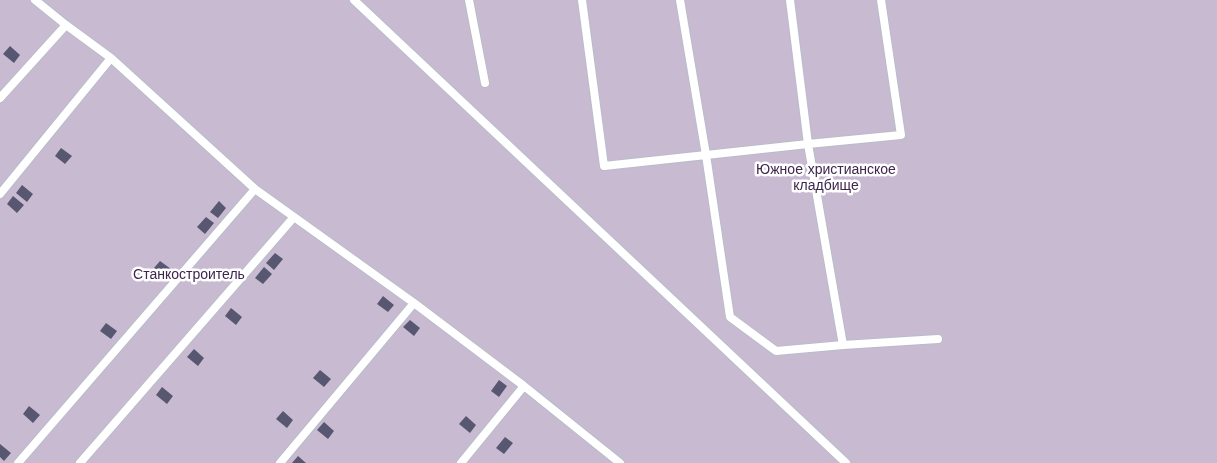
<!DOCTYPE html>
<meta charset="utf-8">
<style>
body{margin:0}
canvas{display:block;background:#dfe5f1}
</style>
<canvas width="1217" height="463"></canvas>
<script>
const g = document.querySelector('canvas').getContext('2d');
g.lineJoin = 'round';
function fillPath(path, color) {
  g.fillStyle = color;
  g.fill(path, 'evenodd');
}
function toPath(rows) {
  const path = new Path2D();
  for (const r of rows) {
    path.moveTo(r[0], r[1]);
    for (let i = 2; i < r.length; i += 2) path.lineTo(r[i], r[i + 1]);
  }
  return path;
}
function trace(path, color, width, dash) {
  g.strokeStyle = color;
  g.lineWidth = width;
  g.lineCap = dash ? 'butt' : 'round';
  g.setLineDash(dash || []);
  g.stroke(path);
}
function label(font, color, halo, rows, align = 'center') {
  g.font = font + ' "Work Sans",sans-serif';
  g.lineWidth = 5;
  g.setLineDash([]);
  g.textBaseline = 'middle';
  g.strokeStyle = halo;
  g.fillStyle = color;
  for (const [text, x, y, turn = 0] of rows) {
    g.save();
    g.translate(x, y);
    g.rotate((+turn || 0) * Math.PI / 180);
    g.textAlign = isNaN(turn) ? turn : align;
    if (halo) g.strokeText(text, 0, 0);
    g.fillText(text, 0, 0);
    g.restore();
  }
}
const green = toPath([
 [0,0,1217,0,1217,463,0,463]
]);
const building = toPath([
 [10,46,20,55,14,63,3,54],
 [61,148,72,156,65,164,55,156],
 [22,185,33,194,27,202,16,193],
 [13,196,24,205,17,213,7,204],
 [219,201,226,208,218,218,210,212],
 [206,217,214,223,205,234,197,227],
 [275,253,283,259,274,270,266,263],
 [160,261,171,269,165,277,154,268],
 [264,267,272,274,263,284,255,278],
 [383,296,394,305,388,312,377,304],
 [231,308,242,317,236,325,225,316],
 [410,320,420,328,414,336,403,327],
 [106,323,117,331,111,339,100,331],
 [194,349,204,358,198,366,187,357],
 [320,370,331,379,324,387,313,378],
 [499,380,507,386,499,397,491,391],
 [162,387,173,396,167,404,156,395],
 [29,406,40,415,33,423,23,414],
 [283,411,293,420,287,428,276,419],
 [466,416,476,425,470,433,459,424],
 [324,422,334,431,328,439,317,430],
 [505,437,513,443,504,454,496,448],
 [0,444,11,453,4,461,0,457],
 [298,456,306,463,292,463]
]);
const lane = toPath([
 [35,0,66,25,111,58,255,189,414,303,524,386,620,463],
 [354,0,846,463],
 [469,0,485,83],
 [582,0,604,166,808,144,901,135,881,0],
 [680,0,706,155,730,317,776,351,843,345,938,339],
 [790,0,808,144,843,345],
 [0,98,66,25],
 [0,194,111,58],
 [18,463,255,189],
 [80,463,294,217],
 [280,463,414,303],
 [461,463,524,386]
]);
const parkNames = [
 ["Южное христианское",826,170],
 ["кладбище",826,186],
 ["Станкостроитель",189,275]
];
fillPath(green, '#c8bbd1');
fillPath(building, '#585771');
trace(lane, '#b7bdc8', 10);
trace(lane, '#fff', 8);
label('14px', '#3e264d', '#fff', parkNames);
</script>
